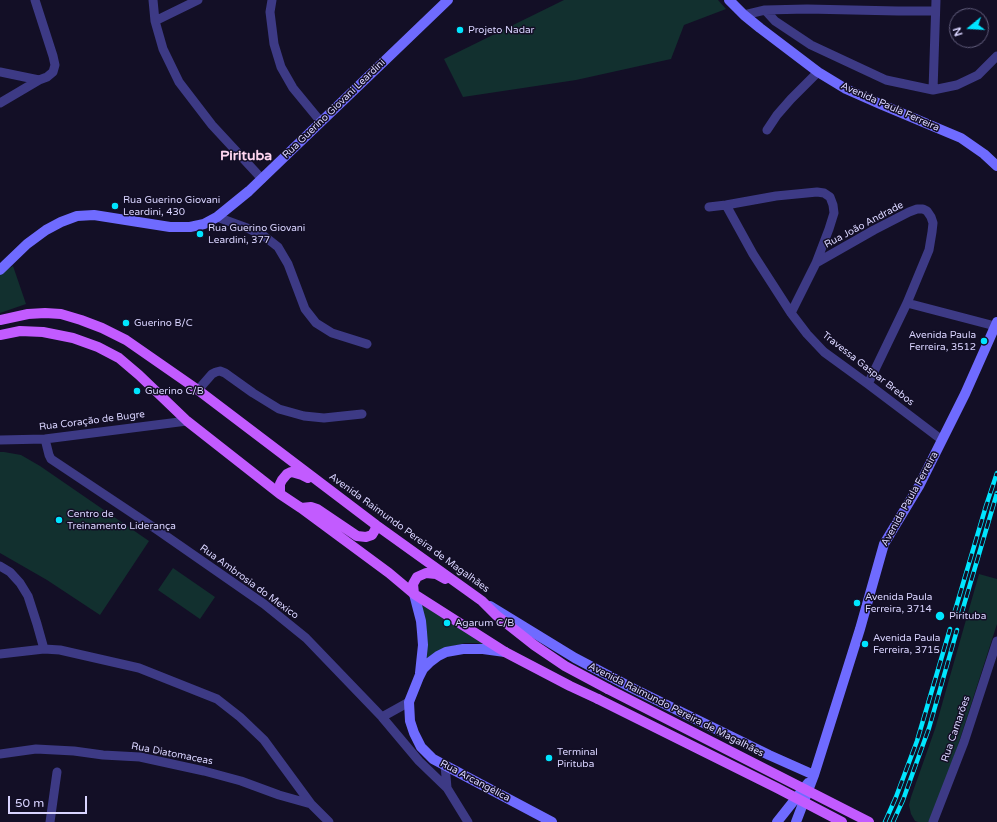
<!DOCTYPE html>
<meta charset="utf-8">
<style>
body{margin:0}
#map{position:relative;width:997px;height:822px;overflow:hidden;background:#130f26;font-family:"Varela Round",sans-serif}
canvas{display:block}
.north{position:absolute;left:949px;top:8px;width:40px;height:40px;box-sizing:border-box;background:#130f26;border:1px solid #625e7d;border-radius:50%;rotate:252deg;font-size:11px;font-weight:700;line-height:16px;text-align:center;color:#d9d4ff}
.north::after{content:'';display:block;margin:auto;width:14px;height:18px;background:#00e5ff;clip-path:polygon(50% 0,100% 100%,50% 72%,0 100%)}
.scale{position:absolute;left:8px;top:796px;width:79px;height:18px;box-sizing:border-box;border:2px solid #d9d4ff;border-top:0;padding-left:5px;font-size:12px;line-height:14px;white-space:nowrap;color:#d9d4ff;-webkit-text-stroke:3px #130f26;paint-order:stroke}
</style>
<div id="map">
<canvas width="997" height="822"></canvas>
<div class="north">N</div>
<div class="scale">50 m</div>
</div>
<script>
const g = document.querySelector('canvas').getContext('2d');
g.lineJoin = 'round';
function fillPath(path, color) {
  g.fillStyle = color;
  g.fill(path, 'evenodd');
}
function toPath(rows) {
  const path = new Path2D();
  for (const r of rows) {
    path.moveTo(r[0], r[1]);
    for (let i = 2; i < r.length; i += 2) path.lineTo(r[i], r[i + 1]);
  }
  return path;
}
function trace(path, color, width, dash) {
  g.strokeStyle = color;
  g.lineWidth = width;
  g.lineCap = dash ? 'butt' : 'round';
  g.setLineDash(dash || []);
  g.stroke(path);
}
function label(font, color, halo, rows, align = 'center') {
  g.font = font + ' "Varela Round",sans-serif';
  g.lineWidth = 3;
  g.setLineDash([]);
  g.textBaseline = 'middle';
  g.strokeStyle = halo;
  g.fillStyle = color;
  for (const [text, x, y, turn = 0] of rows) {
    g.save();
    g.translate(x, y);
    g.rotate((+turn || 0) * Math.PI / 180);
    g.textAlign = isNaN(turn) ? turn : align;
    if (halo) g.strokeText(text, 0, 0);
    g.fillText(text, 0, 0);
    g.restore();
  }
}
const green = toPath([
 [564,0,718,0,726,9,684,25,671,59,576,80,463,97,444,59],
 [13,266,26,304,0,313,0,273],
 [0,452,4,452,21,455,40,466,149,541,100,615,47,580,0,553],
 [173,568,215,597,200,619,158,590],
 [979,574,997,579,997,624,959,742,931,822,918,822,915,821,911,814,909,805,911,797,935,729],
 [420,602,489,646,477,643,465,643,457,645,447,647,424,664]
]);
const street = toPath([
 [153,0,155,21,163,49,179,82,212,125,262,179],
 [272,0,270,12,274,44,281,67,293,88,321,122],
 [765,10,775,21,811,45,886,80,933,90,957,85,978,75,997,56],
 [744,15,765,10,807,9,898,11,935,11],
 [155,21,198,0],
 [0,72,39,80],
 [933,90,936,0],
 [0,103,39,80,47,77,53,72,55,65,53,56,35,0],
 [767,130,777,115,791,99,818,72],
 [726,205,753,254,791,313,807,334,824,352,868,384,942,440],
 [709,207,726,205,776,196,817,192,824,193,830,197,833,205,834,213,829,229,816,263,791,313],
 [217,217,247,228,264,236,278,247,288,264,305,309,316,323,332,333,367,344],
 [816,263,874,230,909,212,917,209,923,209,927,211,931,217,933,223,932,232,929,250,907,303,868,384],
 [907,303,995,326],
 [198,390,212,374,216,372,220,371,225,373,253,393,279,409,304,416,324,418,362,414],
 [45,439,49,455,51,459,156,529,264,604,306,638,382,717,419,761,447,788,468,822],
 [0,440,45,439,187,421],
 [0,566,10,572,20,583,28,596,37,624,44,649],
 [0,654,44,649,60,650,139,668,217,699,240,717,264,740,311,804,329,822],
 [382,717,409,702],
 [0,754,36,749,74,751,103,755,140,757,204,771,241,781,279,795,311,804],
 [445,765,447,788],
 [50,822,57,772],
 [933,822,964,742,997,641]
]);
const secondary = toPath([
 [729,0,744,15,760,28,818,72,846,89,880,104,961,138,984,154,997,166],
 [0,270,27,244,46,230,61,222,77,216,94,215,170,227,190,227,204,224,217,217,249,191,448,0],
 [414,594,421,621,422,632,423,645,420,673],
 [490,606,575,658,634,689,769,755,814,775],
 [505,652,483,649,463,649,446,652,438,656,430,662,423,669,419,677,409,702,410,721,414,733,421,747,433,759,552,822],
 [777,822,808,783],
 [796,822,814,775,860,629,884,544,919,486,965,394,997,322]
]);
const primary = toPath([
 [0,320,28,314,45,313,61,314,81,320,102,328,126,340,198,390,376,525,482,601,496,615,534,645,565,666,608,689],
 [0,335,20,331,43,332,73,338,98,347,119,358,139,375,187,421,280,494,301,508,389,573,414,594,505,652,570,686,598,699],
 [280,494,280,484,282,480,287,474,291,472,295,473,302,475,308,478],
 [301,508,311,507,317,509,357,536,366,537,372,535,375,530,376,525],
 [414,594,413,584,417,577,426,573,436,574,445,579]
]);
const rail = toPath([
 [954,614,986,506,997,473],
 [961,615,997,493],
 [885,822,896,797,917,741,950,629],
 [893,822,903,800,929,728,957,630]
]);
const primaryBridge = toPath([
 [608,689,869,822],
 [598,699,777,788,842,822]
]);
const markers = [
 [460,30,4,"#00e5ff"],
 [115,206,4,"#00e5ff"],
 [200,234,4,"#00e5ff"],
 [126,323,4,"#00e5ff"],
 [984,341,4,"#00e5ff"],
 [137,391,4,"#00e5ff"],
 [59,520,4,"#00e5ff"],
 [857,603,4,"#00e5ff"],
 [940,616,5,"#00e5ff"],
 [447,623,4,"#00e5ff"],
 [865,644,4,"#00e5ff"],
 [549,758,4,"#00e5ff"]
];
const poiNames = [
 ["Projeto Nadar",468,30],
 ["Rua Guerino Giovani",123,200],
 ["Leardini, 430",123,212],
 ["Rua Guerino Giovani",208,228],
 ["Leardini, 377",208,240],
 ["Guerino B/C",134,323],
 ["Avenida Paula",976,335,"right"],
 ["Ferreira, 3512",976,347,"right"],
 ["Guerino C/B",145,391],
 ["Centro de",67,514],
 ["Treinamento Liderança",67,526],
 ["Avenida Paula",865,597],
 ["Ferreira, 3714",865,609],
 ["Pirituba",949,616],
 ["Agarum C/B",455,623],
 ["Avenida Paula",873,638],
 ["Ferreira, 3715",873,650],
 ["Terminal",557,752],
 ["Pirituba",557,764]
];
const streetNames = [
 ["Avenida Paula Ferreira",890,107,24],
 ["Rua Guerino Giovani Leardini",334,109,-44],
 ["Rua João Andrade",864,225,-28],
 ["Travessa Gaspar Brebos",868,369,38],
 ["Rua Coração de Bugre",92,421,-7],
 ["Avenida Paula Ferreira",910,499,-61],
 ["Avenida Raimundo Pereira de Magalhães",409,533,36],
 ["Rua Ambrosia do Mexico",249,582,36],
 ["Avenida Raimundo Pereira de Magalhães",676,710,27],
 ["Rua Camarões",956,729,-71],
 ["Rua Diatomaceas",172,754,11],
 ["Rua Arcangélica",475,781,28]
];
const districtNames = [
 ["Pirituba",246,156]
];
fillPath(green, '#12302f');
trace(street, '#3d3a85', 9);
trace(secondary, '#6f6bff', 10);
trace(primary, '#c25bff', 10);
trace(rail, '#00e5ff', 4.5);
trace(rail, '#130f26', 3, [9]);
trace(primaryBridge, '#c25bff', 10);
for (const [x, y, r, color] of markers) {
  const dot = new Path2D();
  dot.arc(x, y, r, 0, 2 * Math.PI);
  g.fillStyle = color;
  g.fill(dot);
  trace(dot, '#130f26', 1.5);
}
label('10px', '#d9d4ff', '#130f26', poiNames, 'left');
label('10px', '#d9d4ff', '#130f26', streetNames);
label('bold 14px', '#ffd6f0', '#130f26', districtNames);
</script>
